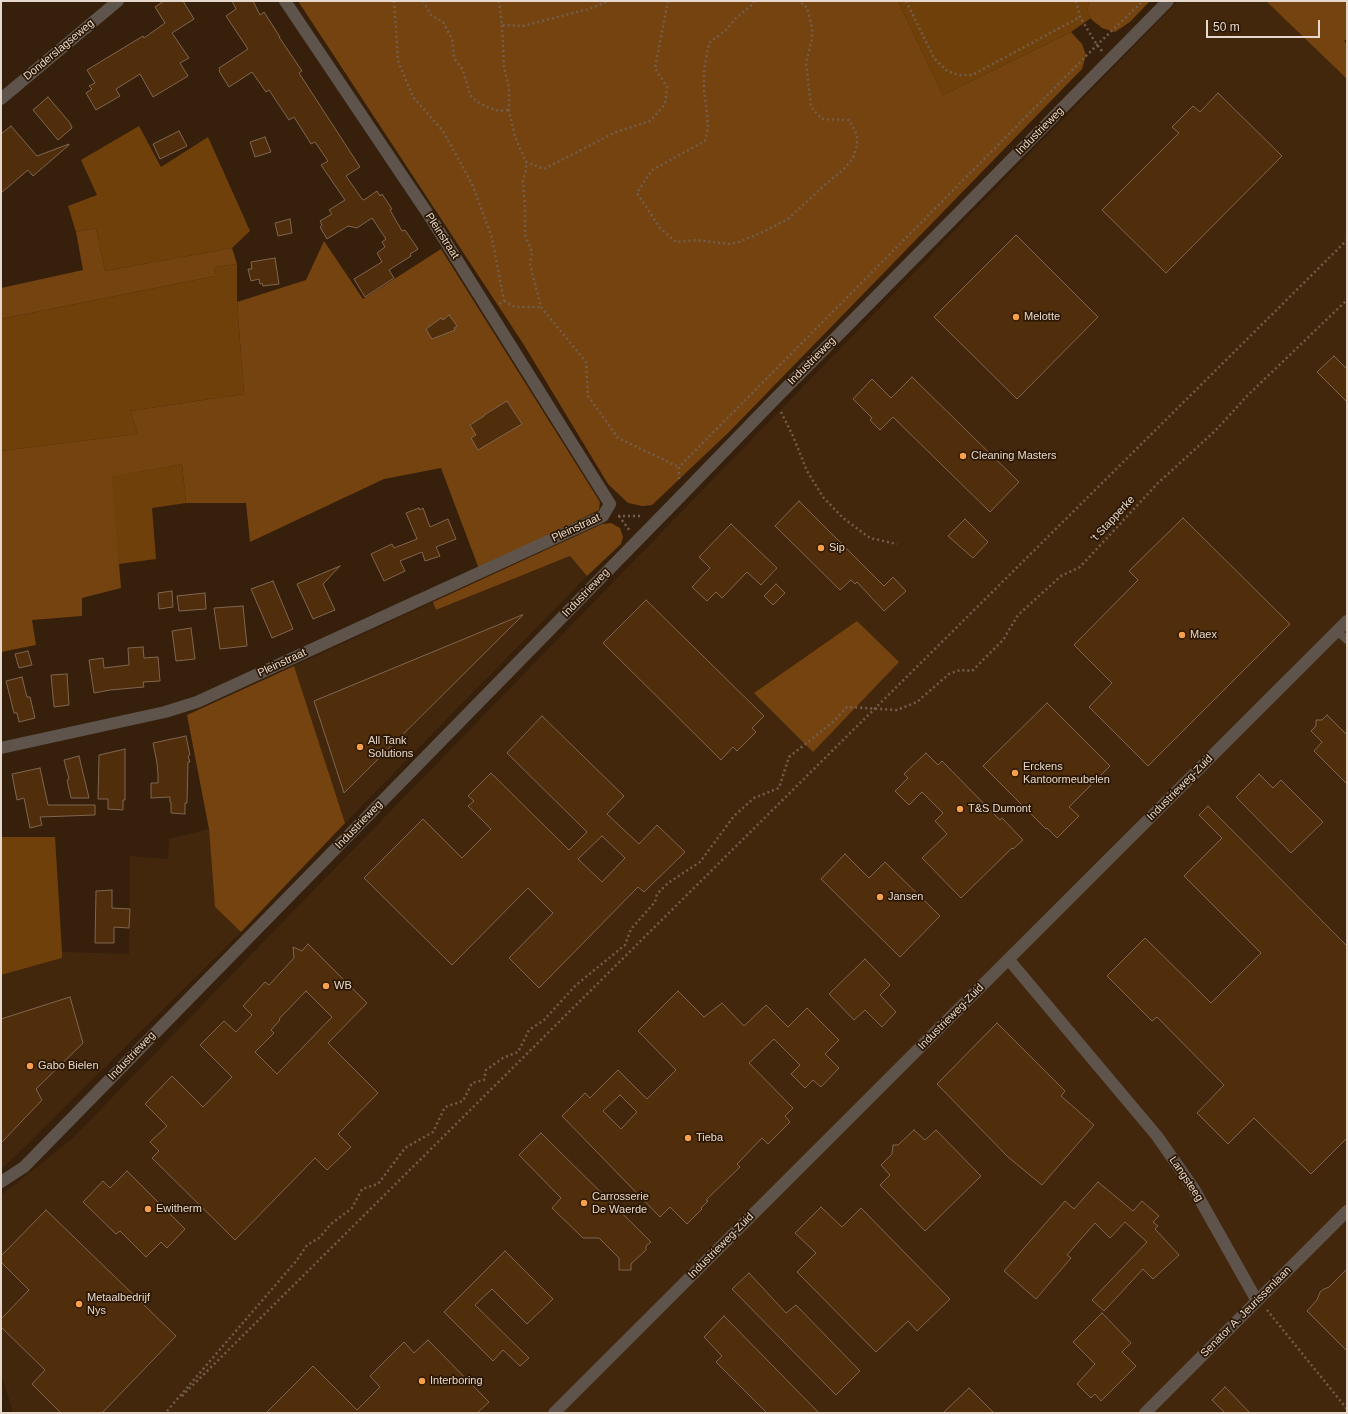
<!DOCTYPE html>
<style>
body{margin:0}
#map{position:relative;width:1348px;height:1414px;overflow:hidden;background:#36200c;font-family:Helvetica,sans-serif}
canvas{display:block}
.frame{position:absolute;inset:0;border:2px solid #e6d8cc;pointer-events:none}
.scale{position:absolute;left:1206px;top:20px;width:114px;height:18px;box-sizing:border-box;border:2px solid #e6d8cc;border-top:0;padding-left:5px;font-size:12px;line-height:14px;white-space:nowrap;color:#e6d8cc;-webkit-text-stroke:3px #2b1703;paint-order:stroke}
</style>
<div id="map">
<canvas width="1348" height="1414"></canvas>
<div class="frame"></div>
<div class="scale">50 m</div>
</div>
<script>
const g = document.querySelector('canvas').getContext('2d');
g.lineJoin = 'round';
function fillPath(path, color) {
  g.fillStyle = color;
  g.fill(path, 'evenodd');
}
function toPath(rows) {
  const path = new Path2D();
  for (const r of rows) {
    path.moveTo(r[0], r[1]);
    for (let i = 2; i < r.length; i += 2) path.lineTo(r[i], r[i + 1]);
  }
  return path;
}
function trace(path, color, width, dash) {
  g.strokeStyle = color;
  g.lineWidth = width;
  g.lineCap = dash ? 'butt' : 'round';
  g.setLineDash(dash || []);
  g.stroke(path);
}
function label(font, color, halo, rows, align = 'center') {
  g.font = font + ' Helvetica,sans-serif';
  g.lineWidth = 3.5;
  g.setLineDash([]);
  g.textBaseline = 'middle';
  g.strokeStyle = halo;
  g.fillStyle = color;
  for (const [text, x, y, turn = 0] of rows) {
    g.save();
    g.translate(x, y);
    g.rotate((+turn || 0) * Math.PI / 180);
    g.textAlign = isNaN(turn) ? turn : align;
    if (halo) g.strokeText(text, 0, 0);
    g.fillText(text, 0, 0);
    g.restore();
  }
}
const built = toPath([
 [1178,1,1266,1,1347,79,1347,1413,13,1413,1,1373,1,1195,72,1139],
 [570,556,587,576,345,823,294,666,433,602,437,610],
 [209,829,215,907,241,932,1,1170,1,975,62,958,62,952,129,954,130,856,168,859,169,839]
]);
const green = toPath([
 [898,1,1089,1,1087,11,1091,18,1071,32,943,95],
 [139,126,161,167,208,137,250,231,232,248,105,271,96,228,76,232,68,206,97,195,81,160],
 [237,264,237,302,244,394,130,411,138,434,1,451,1,319,215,276,214,267],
 [182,464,186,503,152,508,156,559,119,564,111,477],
 [1,837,55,837,62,952,62,958,1,975]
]);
const forest = toPath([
 [298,1,898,1,943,95,1071,32,1082,44,1086,55,1082,69,729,432,652,505,642,506,628,503,608,484,524,345],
 [1089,1,1150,1,1130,22,1115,32,1102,28,1092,20,1087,11],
 [1266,1,1345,1,1347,3,1347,39,1344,41,1347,44,1347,79],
 [96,228,105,271,232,248,237,264,214,267,215,276,1,319,1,288,83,270,76,232],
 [324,241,363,299,441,249,600,502,599,510,479,569,441,468,384,479,250,542,246,503,186,503,182,464,112,477,121,588,82,598,82,616,32,620,36,645,1,652,1,451,138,434,130,411,244,394,237,302,306,280],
 [611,523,620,528,623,537,621,544,587,576,570,556,436,610,433,602,602,524],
 [857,621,899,662,813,752,754,693],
 [294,666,345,823,241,932,215,907,209,829,187,715]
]);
const building = toPath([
 [164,1,183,1,194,19,172,33,189,58,180,63,188,76,153,97,140,74,116,89,120,96,96,110,86,93,92,89,89,86,95,83,87,70,143,36,144,38,165,23,155,7,164,1],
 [232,1,253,1,260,15,264,12,280,37,279,37,302,71,299,73,360,167,346,176,362,199,364,200,377,191,380,196,382,194,392,209,390,210,402,231,405,230,418,249,410,254,411,256,389,270,394,278,365,297,354,279,382,262,377,253,385,247,382,242,386,239,372,218,357,228,348,226,327,239,320,227,322,225,320,221,332,214,329,210,345,200,321,165,328,161,315,142,311,144,294,117,289,120,269,90,266,92,252,72,229,87,219,71,220,70,219,68,248,49,226,16,236,9,232,1],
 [1218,93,1282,156,1166,273,1102,210,1179,133,1172,127,1193,106,1200,112,1218,93],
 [48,97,70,123,72,128,58,140,33,110,48,97],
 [11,126,37,156,69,144,69,145,33,176,28,170,1,193,1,134,11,126],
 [179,131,187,146,160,159,153,144,179,131],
 [265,137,271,152,255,157,250,142,265,137],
 [290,219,292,233,278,236,275,223,290,219],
 [1016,235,1098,317,1017,399,934,317,1016,235],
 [275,258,279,284,263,286,262,283,260,284,259,279,251,281,248,269,252,269,251,262,275,258],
 [449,315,457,326,454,328,455,330,432,339,426,329,441,318,443,320,449,315],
 [1334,356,1347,369,1347,402,1317,372,1334,356],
 [912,377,1019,482,990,512,893,417,880,430,870,420,872,418,853,399,872,379,891,398,912,377],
 [507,401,522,424,478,450,471,438,476,435,470,425,484,416,484,415,507,401],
 [799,501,884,586,893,577,906,591,884,611,857,582,855,584,851,580,840,590,775,526,799,501],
 [419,508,420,510,423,508,430,527,448,519,456,539,436,547,440,556,425,561,422,552,400,561,405,571,384,581,371,554,392,544,394,548,417,539,406,513,419,508],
 [1183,518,1290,624,1148,766,1089,707,1112,683,1074,645,1138,580,1129,571,1183,518],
 [965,519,988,542,973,558,948,536,965,519],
 [731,524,777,568,761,585,747,572,722,598,716,592,707,601,692,587,710,568,699,557,731,524],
 [340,566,323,584,335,610,313,619,297,584,340,566],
 [273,581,293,629,272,638,251,589,273,581],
 [776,584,785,593,773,605,764,596,776,584],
 [172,591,173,607,159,609,158,593,172,591],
 [205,593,206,609,179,611,177,596,205,593],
 [646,600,764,716,752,728,756,732,737,751,733,747,721,760,603,643,646,600],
 [243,606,247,646,220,649,214,608,243,606],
 [522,615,523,615,344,793,314,701,522,615],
 [191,628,195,659,176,661,172,631,191,628],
 [143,647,144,658,158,657,160,681,143,682,144,687,110,690,94,693,89,660,103,658,104,668,129,665,128,648,143,647],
 [28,651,32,665,19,668,15,654,28,651],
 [67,674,69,705,54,707,51,675,67,674],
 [22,677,27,697,30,697,35,718,19,722,17,713,14,713,6,681,22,677],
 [1047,703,1110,766,1069,807,1079,816,1057,838,1047,828,1046,829,983,766,1047,703],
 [1327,715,1347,735,1347,784,1314,751,1322,742,1311,731,1316,726,1316,720,1322,720,1327,715],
 [542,716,624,796,607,814,639,844,657,825,685,852,644,892,638,887,539,988,509,958,553,913,528,888,452,965,364,878,423,819,462,858,491,829,468,806,474,801,468,796,491,773,569,850,587,832,507,753,542,716],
 [602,836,625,858,602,882,578,859,602,836],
 [186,736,190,755,188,756,190,762,188,762,187,803,185,803,185,814,171,813,171,802,170,802,170,797,151,798,151,783,158,783,158,775,157,763,153,743,186,736],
 [125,749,125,800,123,800,123,810,108,809,108,799,98,799,99,755,125,749],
 [926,753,938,765,942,761,1000,820,1002,818,1023,840,1013,849,1012,848,961,898,922,858,947,834,935,821,943,813,922,792,909,805,895,791,908,778,904,774,926,753],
 [79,756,89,798,71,798,67,780,69,779,64,760,79,756],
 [40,768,48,805,95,805,95,815,40,817,42,825,30,828,24,798,17,800,12,774,40,768],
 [1259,774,1273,788,1281,780,1323,822,1291,853,1236,797,1259,774],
 [1208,806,1347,946,1347,1138,1311,1174,1254,1118,1228,1144,1197,1113,1224,1085,1157,1017,1152,1021,1107,976,1145,938,1211,1003,1261,953,1184,876,1222,838,1199,815,1208,806],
 [845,854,869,878,885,862,940,916,900,957,821,879,845,854],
 [112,890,112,908,130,909,129,928,114,927,114,943,95,943,96,891,112,890],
 [308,944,367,1003,328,1043,378,1093,338,1134,351,1147,327,1170,315,1158,235,1240,152,1158,159,1151,150,1142,167,1126,145,1104,172,1076,203,1107,232,1077,200,1045,224,1021,236,1032,252,1015,243,1006,265,982,269,985,294,958,293,947,302,951,308,944],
 [306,991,332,1017,277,1074,255,1052,274,1033,271,1030,280,1020,279,1019,306,991],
 [865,959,890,985,880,995,896,1012,882,1027,865,1010,854,1020,829,994,865,959],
 [678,991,704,1017,722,1003,744,1026,766,1005,788,1027,807,1008,839,1040,825,1054,839,1068,821,1087,813,1080,805,1088,791,1074,800,1065,774,1039,749,1063,793,1108,785,1116,790,1122,768,1144,762,1138,737,1164,740,1167,706,1200,708,1201,701,1208,702,1209,687,1224,670,1207,660,1217,562,1116,585,1093,590,1098,618,1070,647,1099,676,1070,638,1031,678,991],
 [620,1095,637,1112,621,1129,603,1111,620,1095],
 [70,997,83,1043,36,1089,42,1100,1,1143,1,1019,70,997],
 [997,1023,1065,1091,1061,1096,1094,1125,1042,1185,1008,1157,937,1084,997,1023],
 [914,1130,925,1140,936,1130,981,1176,925,1231,880,1185,890,1175,881,1165,892,1154,893,1145,898,1145,914,1130],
 [541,1133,651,1242,646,1246,646,1250,631,1264,631,1270,619,1270,619,1258,599,1238,583,1238,552,1208,561,1198,519,1155,541,1133],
 [127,1171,185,1229,167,1248,161,1242,146,1257,120,1231,116,1234,83,1202,103,1181,110,1188,127,1171],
 [1098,1182,1133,1211,1142,1201,1159,1216,1153,1222,1158,1226,1155,1229,1179,1255,1153,1279,1143,1269,1104,1311,1092,1300,1147,1242,1125,1222,1110,1238,1095,1223,1067,1255,1071,1258,1036,1299,1004,1271,1065,1201,1074,1209,1098,1182],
 [821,1207,842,1227,861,1208,950,1299,917,1331,908,1321,876,1352,797,1272,816,1253,795,1233,821,1207],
 [46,1210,176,1336,102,1413,61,1413,32,1384,45,1370,1,1327,1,1319,29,1290,1,1262,1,1256,46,1210],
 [505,1251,553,1299,527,1324,492,1289,475,1305,529,1358,520,1366,503,1350,493,1361,444,1312,505,1251],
 [1347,1269,1347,1351,1307,1311,1317,1300,1320,1292,1324,1289,1329,1287,1347,1269],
 [749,1273,786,1313,796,1305,860,1371,836,1395,732,1289,749,1273],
 [1102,1313,1131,1343,1122,1352,1136,1366,1101,1401,1095,1394,1091,1398,1077,1384,1095,1364,1073,1342,1102,1313],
 [724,1316,819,1413,767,1413,716,1362,722,1356,704,1337,724,1316],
 [428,1340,489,1402,477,1413,266,1413,313,1366,357,1410,380,1387,370,1376,404,1342,414,1353,428,1340],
 [1225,1387,1250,1413,1225,1413,1212,1400,1225,1387],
 [969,1388,994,1413,943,1413,969,1388]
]);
const path = toPath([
 [394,1,398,61,413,97,443,131,472,184,492,238,504,301,499,304],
 [423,1,431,15,443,22,452,39,454,58,463,70,470,95,476,101,487,107,499,111,509,110],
 [499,1,502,25,523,26,589,9,609,1],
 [668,1,655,68,667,87,665,104,650,121,616,132,544,169,526,162,526,170,523,180,525,207,525,235,532,252,530,264,541,307,586,362,588,396,618,438,679,467],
 [754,1,754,3,736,18,726,30,709,43,704,70,704,92,707,112,708,127,705,141,652,170,637,193,660,228,676,242,697,240,729,244,739,242,765,231,788,219,827,183,843,170,853,158,857,145,857,135,849,120,822,119,811,107,806,63,812,39,812,27,808,11,805,5,797,1],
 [906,1,934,58,946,70,958,75,972,75,1080,17],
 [1076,1,1080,17,1097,45,1102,51],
 [502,25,504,68,509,87,509,110,515,137,526,162],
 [504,301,515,307,541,307],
 [781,412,793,436,807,471,823,497,843,518,870,538,897,544],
 [679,479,679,467,1097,45,1143,1],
 [618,516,643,516],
 [619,516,630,531],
 [1267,1310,1347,1409],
 [182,1396,1347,240],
 [167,1411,297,1260,307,1245,319,1238,331,1224,352,1208,362,1189,378,1184,405,1148,433,1132,445,1107,463,1101,472,1083,484,1080,486,1070,503,1058,518,1052,529,1030,544,1020,576,985,625,945,631,929,655,902,657,894,668,883,700,862,734,816,754,798,779,788,789,757,834,721,847,707,897,710,917,702,949,674,960,670,972,671,1003,640,1018,615,1061,576,1080,567,1158,483,1215,431,1247,396,1347,300]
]);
const lane = toPath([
 [1337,631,1347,640]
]);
const street = toPath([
 [1,99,118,1],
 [1,748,165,712,197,702,603,516,610,504,432,220,285,1],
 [1009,960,1157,1136,1194,1189,1257,1301],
 [1,1182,24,1167,678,499,774,400,1168,1],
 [554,1413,1347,621],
 [1145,1413,1347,1211]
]);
const markers = [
 [1016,317,4,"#f8a04b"],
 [963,456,4,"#f8a04b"],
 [821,548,4,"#f8a04b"],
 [1182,635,4,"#f8a04b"],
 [360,747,4,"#f8a04b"],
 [1015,773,4,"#f8a04b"],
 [960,809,4,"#f8a04b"],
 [880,897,4,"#f8a04b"],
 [326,986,4,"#f8a04b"],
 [30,1066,4,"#f8a04b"],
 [688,1138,4,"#f8a04b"],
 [584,1203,4,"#f8a04b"],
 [148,1209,4,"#f8a04b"],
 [79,1304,4,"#f8a04b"],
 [422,1381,4,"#f8a04b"]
];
const streetNames = [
 ["Donderslagseweg",59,50,-40],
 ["Industrieweg",1040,131,-45],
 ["Pleinstraat",442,236,57],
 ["Industrieweg",812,361,-45],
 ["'t Stapperke",1113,519,-47],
 ["Pleinstraat",576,528,-25],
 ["Industrieweg",586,593,-46],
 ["Pleinstraat",282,663,-25],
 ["Industrieweg-Zuid",1180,788,-45],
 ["Industrieweg",359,825,-46],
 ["Industrieweg-Zuid",951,1017,-45],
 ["Industrieweg",132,1056,-46],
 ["Langsteeg",1186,1179,56],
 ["Industrieweg-Zuid",721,1246,-45],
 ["Senator A. Jeurissenlaan",1246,1312,-45]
];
const poiNames = [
 ["Melotte",1024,317],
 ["Cleaning Masters",971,456],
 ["Sip",829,548],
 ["Maex",1190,635],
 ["All Tank",368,741],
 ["Solutions",368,754],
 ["Erckens",1023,767],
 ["Kantoormeubelen",1023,780],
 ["T&S Dumont",968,809],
 ["Jansen",888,897],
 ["WB",334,986],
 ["Gabo Bielen",38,1066],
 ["Tieba",696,1138],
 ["Carrosserie",592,1197],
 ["De Waerde",592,1210],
 ["Ewitherm",156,1209],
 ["Metaalbedrijf",87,1298],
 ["Nys",87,1311],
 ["Interboring",430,1381]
];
fillPath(built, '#42270d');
fillPath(green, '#70400a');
fillPath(forest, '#74430f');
fillPath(building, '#512e0b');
trace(building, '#7f6550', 1);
trace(path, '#725e4d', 2.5, [2, 3]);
trace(lane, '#5f544b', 8);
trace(street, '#5f544b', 12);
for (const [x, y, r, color] of markers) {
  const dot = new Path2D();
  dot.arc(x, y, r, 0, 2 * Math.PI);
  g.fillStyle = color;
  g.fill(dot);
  trace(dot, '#2b1703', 1.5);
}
label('11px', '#e6d8cc', '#2b1703', streetNames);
label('11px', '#e6d8cc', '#2b1703', poiNames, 'left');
</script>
